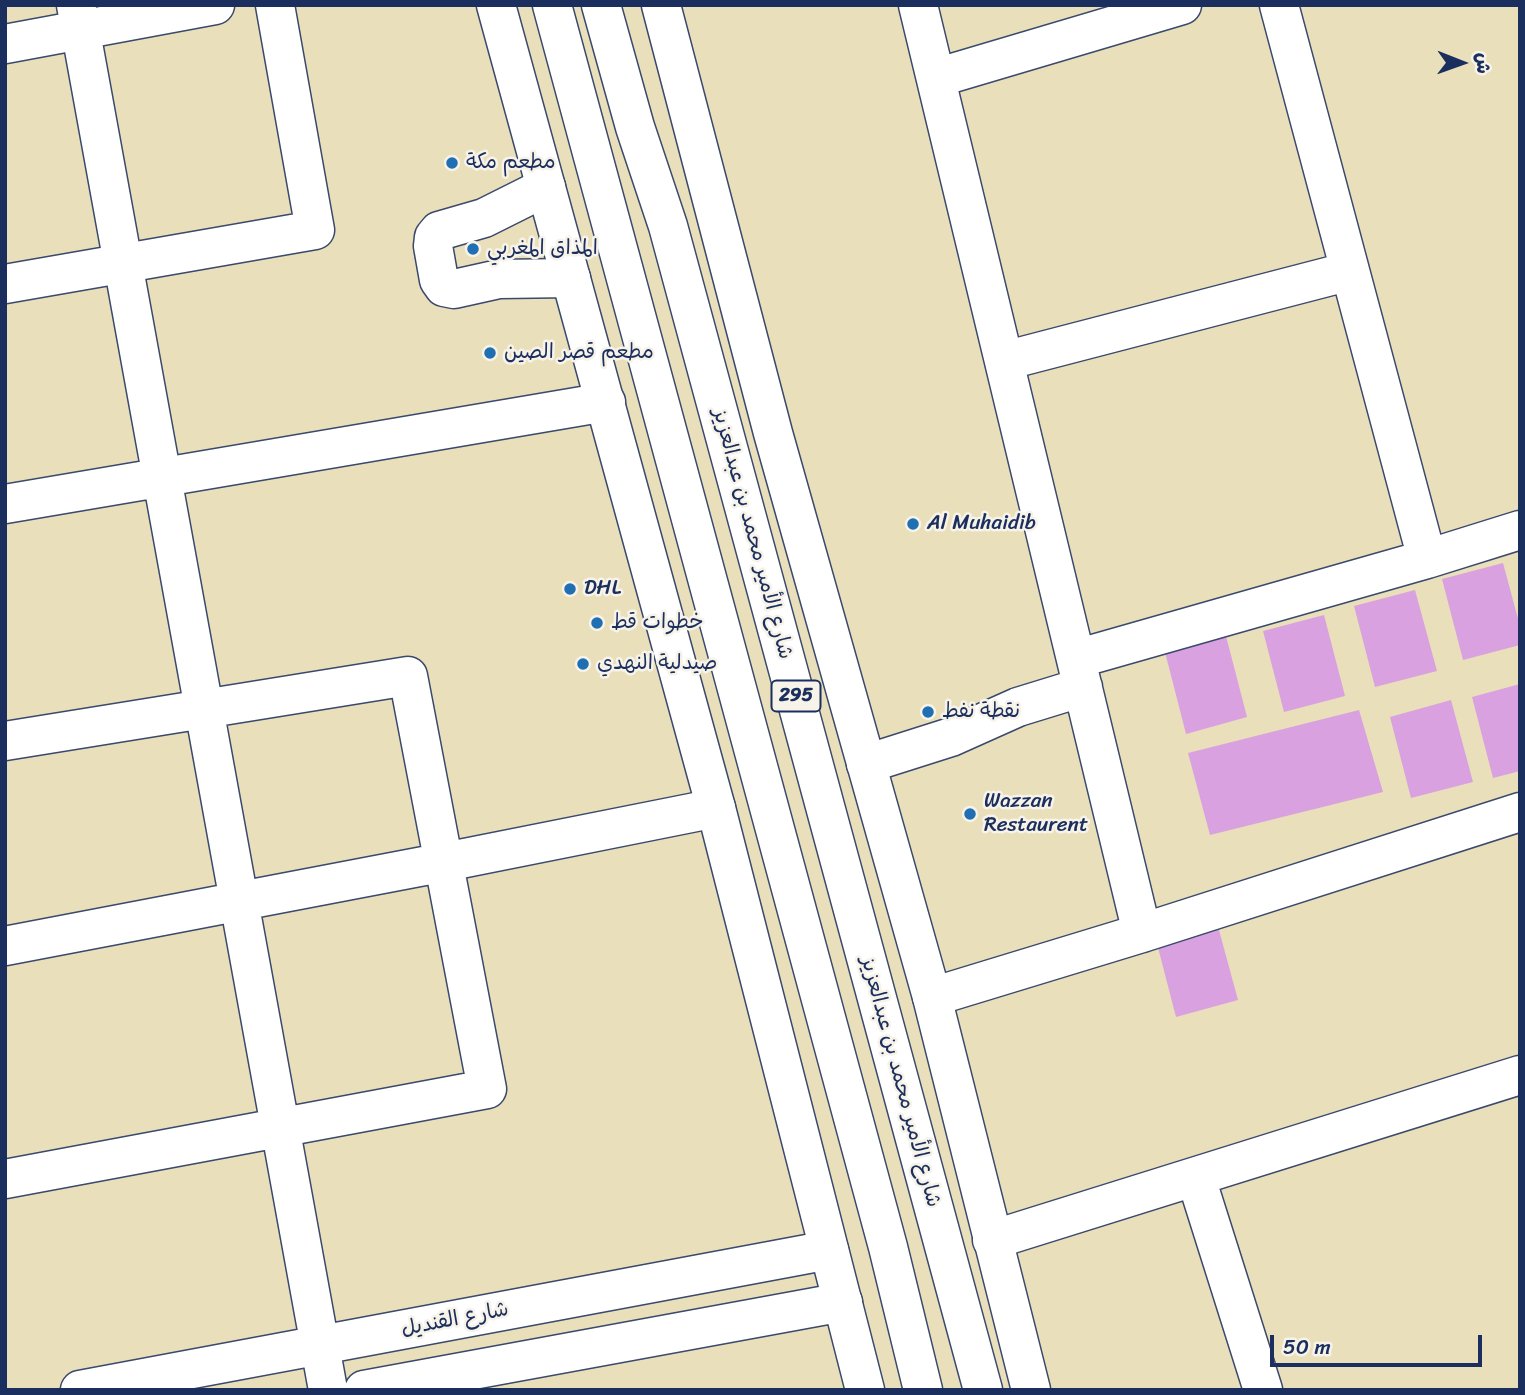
<!DOCTYPE html>
<meta charset="utf-8">
<style>
body{margin:0}
#map{position:relative;width:1525px;height:1395px;overflow:hidden;background:#e9dfba;font-family:Sriracha,"Playpen Sans Arabic",sans-serif}
canvas{display:block}
.frame{position:absolute;inset:0;border:7px solid #1b2f5e;pointer-events:none}
.north{position:absolute;left:1427px;top:28px;width:70px;height:70px;-webkit-text-stroke:5px #f7f3e8;paint-order:stroke;rotate:91deg;font-size:19px;font-weight:700;line-height:28px;text-align:center;color:#1b2f5e}
.north::after{content:'';display:block;margin:auto;width:24px;height:32px;background:#1b2f5e;clip-path:polygon(50% 0,100% 100%,50% 72%,0 100%)}
.scale{position:absolute;left:1270px;top:1335px;width:212px;height:32px;box-sizing:border-box;border:4px solid #1b2f5e;border-top:0;padding-left:9px;font-size:21px;line-height:24px;white-space:nowrap;color:#1b2f5e;-webkit-text-stroke:5px #f7f3e8;paint-order:stroke}
</style>
<div id="map">
<canvas width="1525" height="1395"></canvas>
<div class="frame"></div>
<div class="north">ش</div>
<div class="scale">50 m</div>
</div>
<script>
const g = document.querySelector('canvas').getContext('2d');
g.lineJoin = 'round';
function fillPath(path, color) {
  g.fillStyle = color;
  g.fill(path, 'evenodd');
}
function toPath(rows) {
  const path = new Path2D();
  for (const r of rows) {
    path.moveTo(r[0], r[1]);
    for (let i = 2; i < r.length; i += 2) path.lineTo(r[i], r[i + 1]);
  }
  return path;
}
function trace(path, color, width, dash) {
  g.strokeStyle = color;
  g.lineWidth = width;
  g.lineCap = dash ? 'butt' : 'round';
  g.setLineDash(dash || []);
  g.stroke(path);
}
function label(font, color, halo, rows, align = 'center') {
  g.font = font + ' Sriracha,"Playpen Sans Arabic",sans-serif';
  g.lineWidth = 5;
  g.setLineDash([]);
  g.textBaseline = 'middle';
  g.strokeStyle = halo;
  g.fillStyle = color;
  for (const [text, x, y, turn = 0] of rows) {
    g.save();
    g.translate(x, y);
    g.rotate((+turn || 0) * Math.PI / 180);
    g.textAlign = isNaN(turn) ? turn : align;
    if (halo) g.strokeText(text, 0, 0);
    g.fillText(text, 0, 0);
    g.restore();
  }
}
const building = toPath([
 [1503,563,1520,626,1520,645,1463,660,1442,579],
 [1415,590,1437,671,1375,687,1354,606],
 [1324,615,1345,696,1284,712,1263,631],
 [1226,636,1247,717,1186,734,1165,652],
 [1520,684,1520,771,1493,778,1472,697],
 [1451,700,1473,782,1411,798,1390,717],
 [1359,710,1383,792,1210,835,1188,753],
 [1216,919,1238,1000,1176,1017,1155,936]
]);
const minor = toPath([
 [76,5,328,1390],
 [918,5,1142,933],
 [1279,5,1427,559],
 [5,44,215,5],
 [936,78,1182,5],
 [546,187,484,218,439,231,434,237,433,246,439,280,444,287,454,289,499,279,571,278],
 [5,284,315,230,275,5],
 [1004,361,1350,271],
 [5,504,606,402],
 [1076,659,1427,559,1520,530],
 [5,741,408,676,487,1089,5,1179],
 [866,764,951,737,1018,707,1083,687],
 [5,946,445,862,716,808],
 [932,997,1142,933,1520,812],
 [1196,1178,1263,1390],
 [992,1240,1520,1075],
 [80,1390,829,1250],
 [364,1390,843,1302]
]);
const major = toPath([
 [496,5,716,808,865,1390],
 [552,5,888,1247,923,1390],
 [601,5,635,127,668,226,983,1390],
 [661,5,773,433,932,997,1031,1390]
]);
const markers = [
 [452,163,7,"#1f6fb2"],
 [473,249,7,"#1f6fb2"],
 [490,353,7,"#1f6fb2"],
 [913,524,7,"#1f6fb2"],
 [570,589,7,"#1f6fb2"],
 [597,623,7,"#1f6fb2"],
 [583,664,7,"#1f6fb2"],
 [928,712,7,"#1f6fb2"],
 [970,814,7,"#1f6fb2"]
];
const shields = [
 [796,696,49]
];
const shieldNames = [
 ["295",796,696]
];
const poiNames = [
 ["مطعم مكة",466,163],
 ["المذاق المغربي",487,249],
 ["مطعم قصر الصين",504,353],
 ["Al Muhaidib",927,524],
 ["DHL",584,589],
 ["خطوات قط",611,623],
 ["صيدلية النهدي",597,664],
 ["نقطة نفط",942,712],
 ["Wazzan",984,802],
 ["Restaurent",984,826]
];
const streetNames = [
 ["شارع الأمير محمد بن عبدالعزيز",752,534,75],
 ["شارع الأمير محمد بن عبدالعزيز",900,1082,75],
 ["شارع القنديل",455,1320,-11]
];
fillPath(building, '#d9a1df');
trace(minor, '#3a496c', 41);
trace(major, '#3a496c', 41);
trace(minor, '#fff', 38);
trace(major, '#fff', 38);
for (const [x, y, r, color] of markers) {
  const dot = new Path2D();
  dot.arc(x, y, r, 0, 2 * Math.PI);
  g.fillStyle = color;
  g.fill(dot);
  trace(dot, '#f7f3e8', 2.5);
}
for (const [x, y, w] of shields) {
  const box = new Path2D();
  box.roundRect(x - w / 2, y - 15.5, w, 31, 5);
  g.fillStyle = '#f7f3e8';
  g.fill(box);
  trace(box, '#1b2f5e', 2);
}
label('bold 19px', '#1b2f5e', null, shieldNames);
label('21px', '#1b2f5e', '#f7f3e8', poiNames, 'left');
label('21px', '#1b2f5e', '#f7f3e8', streetNames);
</script>
